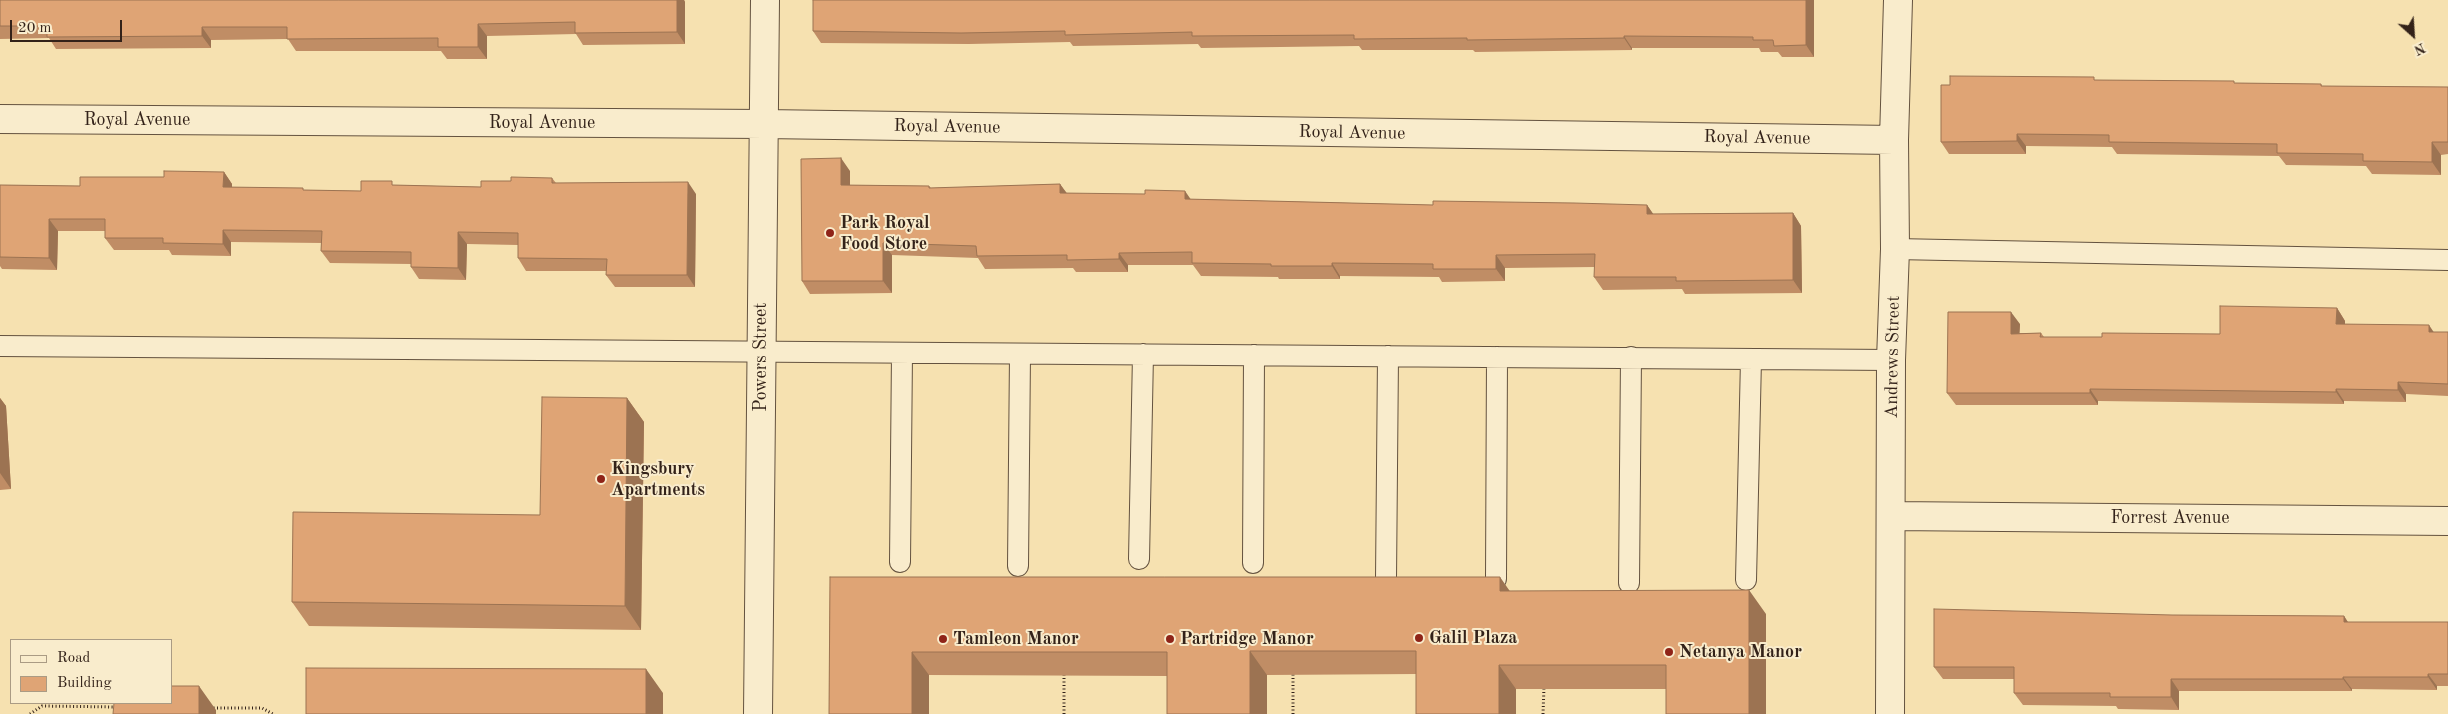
<!DOCTYPE html>
<style>
body{margin:0}
#map{position:relative;width:2448px;height:714px;overflow:hidden;background:#f6e1b0;font-family:"Old Standard TT",serif}
canvas{display:block}
.legend{position:absolute;left:10px;top:639px;width:162px;height:65px;box-sizing:border-box;background:#f9eccc;border:1px solid #aa9b84;margin:0;padding:6px 9px;list-style:none;font-size:15px;color:#332219}
.legend li{display:flex;align-items:center;gap:10px;height:25px}
.legend b{width:25px;border:1px solid #aa9b84}
.north{position:absolute;left:2388px;top:10px;width:50px;height:50px;-webkit-text-stroke:4px #f9eccc;paint-order:stroke;rotate:154deg;font-size:14px;font-weight:700;line-height:20px;text-align:center;color:#332219}
.north::after{content:'';display:block;margin:auto;width:18px;height:22px;background:#332219;clip-path:polygon(50% 0,100% 100%,50% 72%,0 100%)}
.scale{position:absolute;left:10px;top:20px;width:112px;height:22px;box-sizing:border-box;border:2px solid #332219;border-top:0;padding-left:6px;font-size:15px;line-height:18px;white-space:nowrap;color:#332219;-webkit-text-stroke:4px #f9eccc;paint-order:stroke}
</style>
<div id="map">
<canvas width="2448" height="714"></canvas>
<ul class="legend">
<li><b style="height:6px;background:#f9eccc"></b>Road</li>
<li><b style="height:14px;background:#dfa475"></b>Building</li>
</ul>
<div class="north">N</div>
<div class="scale">20 m</div>
</div>
<script>
const g = document.querySelector('canvas').getContext('2d');
g.lineJoin = 'round';
function toPath(rows) {
  const path = new Path2D();
  for (const r of rows) {
    path.moveTo(r[0], r[1]);
    for (let i = 2; i < r.length; i += 2) path.lineTo(r[i], r[i + 1]);
  }
  return path;
}
function trace(path, color, width, dash) {
  g.strokeStyle = color;
  g.lineWidth = width;
  g.lineCap = dash ? 'butt' : 'round';
  g.setLineDash(dash || []);
  g.stroke(path);
}
function fillPath(path, color) {
  g.fillStyle = color;
  g.fill(path, 'evenodd');
}
function label(font, color, halo, rows, align = 'center') {
  g.font = font + ' "Old Standard TT",serif';
  g.lineWidth = 4;
  g.setLineDash([]);
  g.textBaseline = 'middle';
  g.strokeStyle = halo;
  g.fillStyle = color;
  for (const [text, x, y, turn = 0] of rows) {
    g.save();
    g.translate(x, y);
    g.rotate((+turn || 0) * Math.PI / 180);
    g.textAlign = isNaN(turn) ? turn : align;
    if (halo) g.strokeText(text, 0, 0);
    g.fillText(text, 0, 0);
    g.restore();
  }
}
const path = toPath([
 [210,708,262,708,273,714],
 [30,714,42,706,116,707],
 [1064,714,1064,672],
 [1293,714,1293,672],
 [1543,714,1544,687]
]);
const service = toPath([
 [1895,249,2448,260],
 [0,346,1891,360],
 [1139,559,1143,354],
 [900,562,902,353],
 [1253,563,1254,355],
 [1018,566,1020,354],
 [1386,579,1388,356],
 [1496,579,1497,357],
 [1746,580,1751,359],
 [1629,583,1631,357]
]);
const minor = toPath([
 [0,119,764,124,1894,140],
 [1892,516,2448,521],
 [758,714,765,0],
 [1890,714,1891,360,1895,249,1894,140,1898,0]
]);
const wall = toPath([
 [0,0,684,0,685,2,685,44,583,45,576,34,487,36,487,59,447,59,441,51,296,51,288,39,211,40,211,48,56,49,49,38,0,39],
 [1814,0,1814,57,1782,57,1778,52,1761,52,1759,48,1632,48,1632,50,1475,52,1473,50,1362,50,1359,46,1201,48,1198,44,1073,46,1070,42,969,44,821,43,813,31],
 [2096,80,2235,83,2321,84,2322,86,2448,87,2448,154,2441,155,2441,175,2372,174,2366,166,2286,165,2279,156,2117,154,2112,147,2026,146,2026,154,1949,154,1941,142,1950,85],
 [850,171,850,185,929,186,931,188,1060,184,1066,193,1190,199,1433,205,1647,205,1653,214,1793,213,1801,226,1802,293,1685,294,1682,289,1603,290,1594,277,1595,267,1505,268,1505,281,1442,282,1439,277,1340,276,1340,279,1279,279,1278,277,1201,276,1193,265,1128,265,1128,272,1076,272,1073,268,985,269,978,258,892,255,892,293,810,294,802,281],
 [224,172,232,184,232,187,305,190,361,191,394,185,481,187,511,181,552,178,556,183,696,194,695,287,615,287,606,275,607,271,526,271,518,258,518,245,467,244,466,280,419,279,411,267,411,264,330,263,321,251,322,243,231,242,231,256,172,255,169,250,114,250,105,238,105,231,58,231,57,270,2,269,0,266,0,185,80,186,164,177],
 [2337,308,2345,321,2345,324,2434,332,2448,332,2448,396,2406,394,2406,402,2344,401,2344,404,2098,401,2098,405,1956,405,1947,393,2020,324,2019,333,2041,333,2044,337,2102,337,2220,334],
 [0,398,6,406,11,489,0,490],
 [627,398,644,422,641,630,309,626,292,602,540,515],
 [830,577,1509,591,1766,614,1766,714,1666,714,1666,689,1516,689,1416,674,1267,675,1167,676,929,675,929,714,829,714],
 [2172,615,2344,616,2348,622,2448,622,2448,686,2437,686,2437,690,2352,689,2352,691,2179,691,2179,710,2118,709,2116,706,2023,705,2014,693,2014,679,1943,679,1934,667]
]);
const shadedWall = toPath([
 [677,0,684,0,685,2,685,44,677,32],
 [1806,0,1814,0,1814,57,1806,45],
 [478,24,487,36,487,59,478,47],
 [202,27,211,40,211,48,202,36],
 [1624,36,1632,48,1632,50,1624,38],
 [2017,134,2026,146,2026,154,2017,141],
 [2432,142,2441,155,2441,175,2432,162],
 [841,158,850,171,850,197,841,185],
 [224,172,232,184,232,199,223,187],
 [688,182,696,194,695,287,687,275],
 [1060,184,1069,196,1060,193],
 [1185,191,1194,204,1185,199],
 [1647,205,1656,218,1647,214],
 [1793,213,1801,226,1802,293,1793,280],
 [49,219,58,231,57,270,49,258],
 [223,230,231,242,231,256,223,244],
 [458,232,467,244,466,280,458,268],
 [883,243,892,255,892,293,883,281],
 [1119,253,1128,265,1128,272,1119,259],
 [1496,255,1505,268,1505,281,1496,269],
 [1332,263,1340,276,1340,279,1332,266],
 [2337,308,2345,321,2345,336,2336,324],
 [2011,312,2020,324,2019,346,2011,334],
 [2429,325,2437,337,2429,332],
 [2398,382,2406,394,2406,402,2398,390],
 [2090,389,2098,401,2098,405,2090,393],
 [2336,389,2344,401,2344,404,2336,392],
 [0,398,6,406,11,489,0,473],
 [627,398,644,422,641,630,625,606],
 [1500,577,1516,600,1500,591],
 [1749,590,1766,614,1766,714,1749,714],
 [2344,616,2352,629,2344,622],
 [1250,651,1267,675,1267,714,1250,714],
 [912,652,929,675,929,714,912,714],
 [1499,665,1516,689,1516,714,1499,714],
 [646,669,663,693,663,714,646,714],
 [2428,674,2437,686,2437,690,2428,677],
 [2343,677,2352,689,2352,691,2343,679],
 [2171,679,2179,691,2179,710,2171,697],
 [199,686,216,710,216,714,199,714]
]);
const building = toPath([
 [0,0,677,0,677,32,575,33,575,22,478,24,478,47,438,47,438,38,287,39,287,27,202,27,202,36,47,37,47,26,0,26,0,0],
 [813,0,1806,0,1806,45,1774,46,1773,40,1753,40,1753,37,1624,36,1624,38,1467,40,1467,38,1354,39,1354,35,1192,36,1192,32,1065,35,1065,31,961,33,813,31,813,0],
 [1950,76,2094,77,2094,80,2234,81,2234,83,2321,84,2321,86,2448,87,2448,142,2432,142,2432,162,2363,161,2363,154,2277,153,2277,144,2109,142,2109,135,2017,134,2017,141,1941,142,1941,85,1950,85,1950,76],
 [841,158,841,185,929,186,929,188,1060,184,1060,193,1145,194,1145,190,1185,191,1185,199,1433,205,1433,201,1574,203,1647,205,1647,214,1793,213,1793,280,1676,281,1676,277,1594,277,1595,254,1496,255,1496,269,1433,269,1433,264,1332,263,1332,266,1271,266,1271,264,1192,263,1192,252,1119,253,1119,259,1067,260,1067,255,977,256,976,246,883,243,883,281,802,281,801,159,841,158],
 [164,171,224,172,223,187,303,188,303,190,361,191,361,181,392,181,392,185,481,187,481,181,511,181,511,177,552,178,552,183,688,182,687,275,606,275,607,259,518,258,518,233,458,232,458,268,411,267,411,252,321,251,322,231,223,230,223,244,163,243,163,238,105,238,105,219,49,219,49,258,0,257,0,185,80,186,80,177,164,177,164,171],
 [2220,306,2337,308,2336,324,2429,325,2429,332,2448,332,2448,384,2398,382,2398,390,2336,389,2336,392,2090,389,2090,393,1947,393,1948,312,2011,312,2011,334,2041,333,2040,337,2102,337,2102,333,2220,334,2220,306],
 [542,397,627,398,625,606,292,602,293,512,540,515,542,397],
 [830,577,1500,577,1500,591,1749,590,1749,714,1666,714,1666,665,1499,665,1499,714,1416,714,1416,651,1250,651,1250,714,1167,714,1167,652,912,652,912,714,829,714,830,577],
 [1934,609,2172,615,2344,616,2344,622,2448,622,2448,674,2428,674,2428,677,2343,677,2343,679,2171,679,2171,697,2110,697,2110,693,2014,693,2014,667,1934,667,1934,609],
 [306,668,646,669,646,714,306,714,306,668],
 [171,686,199,686,199,714,113,714,114,703,171,703,171,686]
]);
const markers = [
 [830,233,5,"#8f2418"],
 [601,479,5,"#8f2418"],
 [1419,638,5,"#8f2418"],
 [943,639,5,"#8f2418"],
 [1170,639,5,"#8f2418"],
 [1669,652,5,"#8f2418"]
];
const streetNames = [
 ["Royal Avenue",137,120],
 ["Royal Avenue",542,123],
 ["Royal Avenue",947,127,1],
 ["Royal Avenue",1352,133,1],
 ["Royal Avenue",1757,138,1],
 ["Powers Street",761,357,-90],
 ["Andrews Street",1893,357,-89],
 ["Forrest Avenue",2170,518]
];
const poiNames = [
 ["Park Royal",840,223],
 ["Food Store",840,244],
 ["Kingsbury",611,469],
 ["Apartments",611,490],
 ["Galil Plaza",1429,638],
 ["Tamleon Manor",953,639],
 ["Partridge Manor",1180,639],
 ["Netanya Manor",1679,652]
];
trace(service, '#64523f', 22);
trace(minor, '#64523f', 30);
trace(path, '#332219', 3, [1, 2.5]);
trace(service, '#f9eccc', 20);
trace(minor, '#f9eccc', 28);
fillPath(wall, '#c08d65');
fillPath(shadedWall, '#9c7352');
fillPath(building, '#dfa475');
trace(building, '#9c7352', 1);
for (const [x, y, r, color] of markers) {
  const dot = new Path2D();
  dot.arc(x, y, r, 0, 2 * Math.PI);
  g.fillStyle = color;
  g.fill(dot);
  trace(dot, '#f9eccc', 2);
}
label('18px', '#332219', '#f9eccc', streetNames);
label('bold 18px', '#332219', '#f9eccc', poiNames, 'left');
</script>
